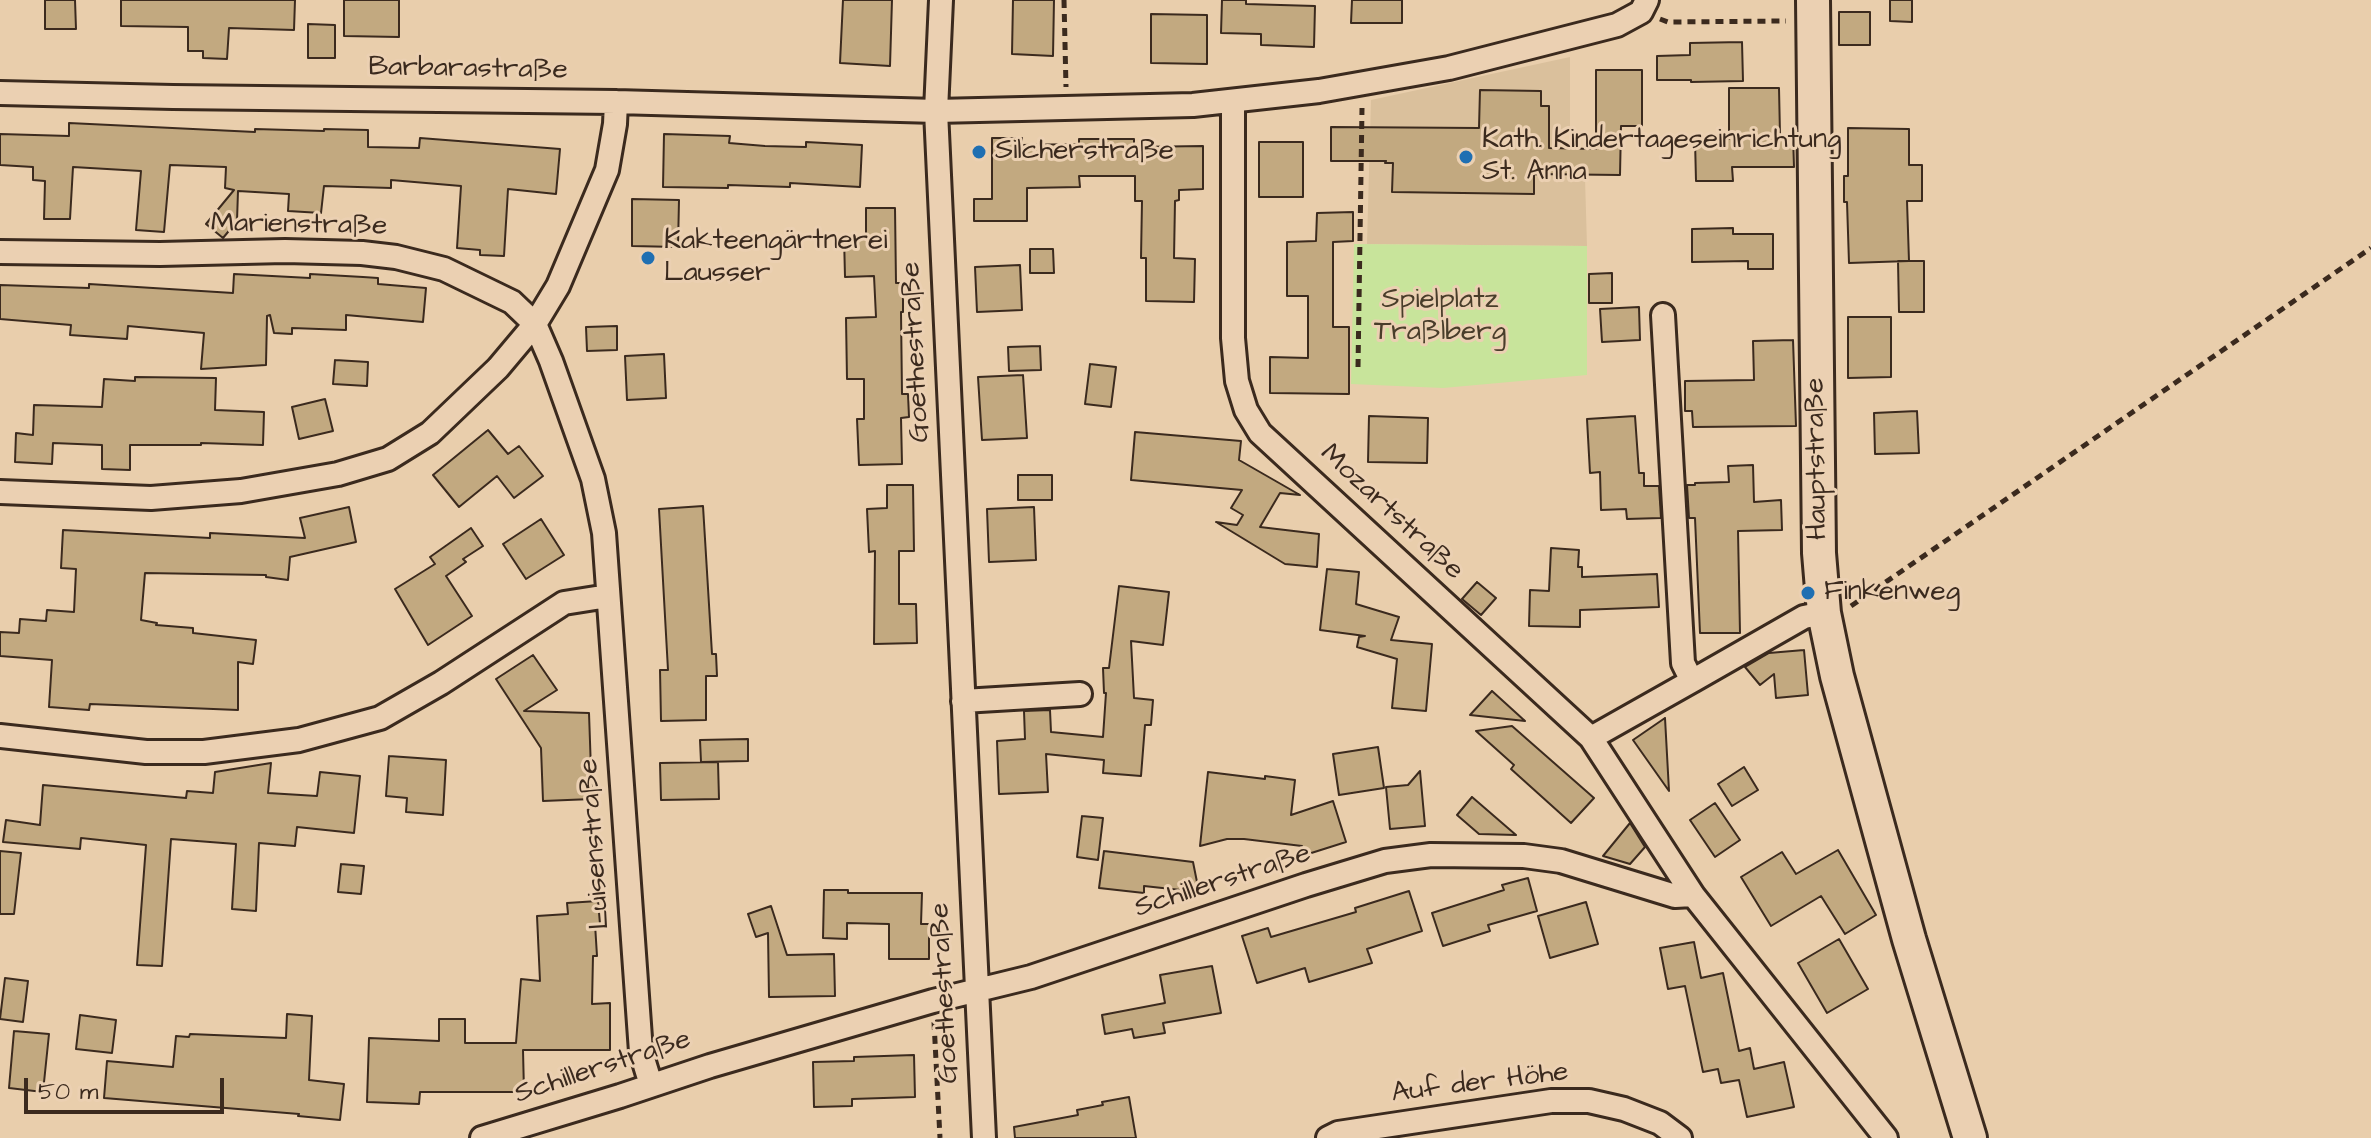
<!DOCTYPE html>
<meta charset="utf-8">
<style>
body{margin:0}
#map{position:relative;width:2371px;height:1138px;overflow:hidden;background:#e9ceac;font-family:"Architects Daughter",sans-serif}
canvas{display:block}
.scale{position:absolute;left:24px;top:1078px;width:200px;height:36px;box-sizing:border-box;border:4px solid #3b2a1e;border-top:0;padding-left:10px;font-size:24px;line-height:28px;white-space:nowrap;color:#3b2a1e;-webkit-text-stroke:6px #ebd0b2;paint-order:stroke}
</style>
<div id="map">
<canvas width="2371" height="1138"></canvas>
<div class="scale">50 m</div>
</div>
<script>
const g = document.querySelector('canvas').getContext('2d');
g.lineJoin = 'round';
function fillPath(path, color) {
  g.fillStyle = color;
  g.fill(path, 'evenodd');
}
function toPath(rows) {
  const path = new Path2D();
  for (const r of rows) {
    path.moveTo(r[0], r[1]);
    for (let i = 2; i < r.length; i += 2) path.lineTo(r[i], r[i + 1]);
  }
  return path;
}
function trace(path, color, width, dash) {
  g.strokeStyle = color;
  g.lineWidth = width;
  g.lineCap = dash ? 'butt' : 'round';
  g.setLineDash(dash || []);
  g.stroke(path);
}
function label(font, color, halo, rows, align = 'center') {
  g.font = font + ' "Architects Daughter",sans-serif';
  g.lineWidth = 6;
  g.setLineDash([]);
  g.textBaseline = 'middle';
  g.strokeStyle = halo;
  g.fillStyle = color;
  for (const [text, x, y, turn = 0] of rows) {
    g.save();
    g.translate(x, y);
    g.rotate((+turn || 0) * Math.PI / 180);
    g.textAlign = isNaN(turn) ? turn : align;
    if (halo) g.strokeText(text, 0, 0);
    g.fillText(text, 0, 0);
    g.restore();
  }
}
const built = toPath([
 [1570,57,1570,132,1562,138,1562,176,1585,178,1587,246,1367,244,1371,100]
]);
const green = toPath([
 [1354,244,1587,246,1587,375,1443,388,1351,384]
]);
const building = toPath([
 [45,0,75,0,76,29,45,29,45,0],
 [121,0,295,0,294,30,229,28,227,59,203,58,203,51,188,51,188,27,121,26,121,0],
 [344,0,399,0,399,37,344,36,344,0],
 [843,0,892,0,890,66,840,63,843,0],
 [1013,0,1054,0,1053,56,1012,54,1013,0],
 [1222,0,1246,0,1246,4,1315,6,1314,47,1261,45,1261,34,1221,33,1222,0],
 [1352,0,1402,0,1402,23,1351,23,1352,0],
 [1890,0,1912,0,1912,22,1890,21,1890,0],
 [1839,12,1870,12,1870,45,1839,45,1839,12],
 [1151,14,1207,15,1207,64,1151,63,1151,14],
 [308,24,335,25,335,58,308,58,308,24],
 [1742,42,1743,81,1691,82,1691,80,1657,80,1657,56,1690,55,1690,43,1742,42],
 [1596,70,1642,70,1642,126,1621,126,1620,175,1534,174,1534,194,1392,192,1393,163,1385,163,1386,161,1331,161,1331,127,1479,128,1480,90,1541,91,1541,106,1549,106,1549,148,1596,149,1596,70],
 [1729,88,1779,88,1780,135,1793,135,1794,167,1732,167,1733,181,1696,181,1695,140,1729,139,1729,88],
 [69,123,255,132,255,129,324,131,324,129,368,130,368,147,419,148,420,138,560,149,556,194,508,189,504,256,480,255,480,250,457,248,461,186,391,180,391,188,324,186,321,213,288,211,289,194,238,191,237,221,223,238,206,224,234,190,225,188,226,167,170,165,164,232,136,230,141,171,73,167,70,219,44,219,45,181,33,180,33,167,0,165,0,134,69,136,69,123],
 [1848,128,1909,129,1909,165,1922,165,1922,201,1907,201,1909,261,1849,263,1847,202,1844,202,1844,176,1848,176,1848,128],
 [664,134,730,136,729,143,765,146,806,147,806,142,862,145,860,187,790,183,790,187,728,185,728,188,663,187,664,134],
 [992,138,1022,138,1022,145,1079,144,1079,139,1134,139,1134,147,1203,146,1203,189,1179,190,1179,200,1175,201,1174,258,1195,259,1194,302,1146,301,1146,258,1141,258,1142,201,1135,201,1135,176,1079,176,1080,187,1027,188,1027,221,974,221,974,199,992,199,992,138],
 [1259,142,1303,142,1303,197,1259,197,1259,142],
 [632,199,679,200,678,247,632,246,632,199],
 [866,208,895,208,896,283,902,283,903,300,903,312,901,312,902,394,908,394,909,417,901,418,902,464,859,465,857,419,864,419,864,379,847,379,846,318,876,317,874,276,845,277,844,236,866,235,866,208],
 [1353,212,1353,241,1333,242,1333,327,1349,327,1349,394,1270,393,1270,357,1308,358,1308,296,1287,296,1287,242,1316,241,1317,213,1353,212],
 [1733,228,1733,234,1773,234,1773,269,1748,269,1748,261,1692,262,1692,229,1733,228],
 [1030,249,1053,249,1054,273,1030,273,1030,249],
 [1898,261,1924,261,1924,312,1899,312,1898,261],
 [1020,265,1022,310,977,312,975,267,1020,265],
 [1612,273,1612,303,1589,303,1589,274,1612,273],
 [234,274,310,278,310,274,363,277,378,278,378,284,426,288,423,322,346,315,346,330,292,328,292,334,274,333,270,315,267,316,266,365,201,369,204,333,128,326,127,339,70,335,71,325,0,319,0,285,89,288,89,284,233,293,234,274],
 [1639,307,1640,340,1602,342,1600,309,1639,307],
 [1848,317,1891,317,1891,377,1848,378,1848,317],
 [617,326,617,350,587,351,586,327,617,326],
 [1793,340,1796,426,1693,427,1692,411,1685,411,1685,381,1754,380,1753,341,1793,340],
 [1040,346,1041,370,1009,371,1008,347,1040,346],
 [664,354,666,398,627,400,625,356,664,354],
 [335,360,368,362,367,386,333,384,335,360],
 [1090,364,1116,367,1111,407,1085,404,1090,364],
 [1023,375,1027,438,982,440,978,377,1023,375],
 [135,377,216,378,215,410,264,412,263,445,201,443,201,445,130,445,130,470,102,469,102,445,53,443,52,464,15,462,16,433,33,435,34,405,102,407,104,379,135,381,135,377],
 [325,399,333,431,299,439,292,407,325,399],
 [1917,411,1919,453,1875,454,1874,413,1917,411],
 [1369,416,1428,418,1427,463,1368,462,1369,416],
 [1635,416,1639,473,1644,473,1644,486,1659,486,1661,518,1627,519,1626,509,1601,510,1600,472,1590,473,1587,419,1635,416],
 [488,430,508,454,519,446,543,476,514,498,497,476,459,507,433,475,488,430],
 [1135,432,1241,441,1239,460,1300,495,1280,493,1260,527,1319,534,1317,567,1285,564,1216,522,1237,525,1243,515,1231,508,1242,490,1131,480,1135,432],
 [1753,465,1754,502,1781,500,1782,530,1738,531,1740,633,1700,633,1695,518,1689,518,1687,485,1695,485,1695,483,1729,482,1728,466,1753,465],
 [1018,475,1052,475,1052,500,1018,500,1018,475],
 [887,485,913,485,914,551,899,551,899,604,916,604,917,643,874,644,875,551,869,552,867,509,887,508,887,485],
 [703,506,712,654,716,654,717,676,706,676,706,720,661,721,660,670,668,670,659,509,703,506],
 [349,507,356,542,290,557,288,580,266,577,266,575,145,573,141,620,157,623,156,625,193,628,193,633,256,640,253,664,238,662,238,710,90,704,89,710,49,707,52,660,0,656,0,632,19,633,20,619,46,621,47,610,74,612,76,569,61,568,63,530,210,538,210,533,305,538,300,518,349,507],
 [1034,507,1036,560,989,562,987,509,1034,507],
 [541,519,564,555,526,579,503,544,541,519],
 [471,528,483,546,463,559,466,562,446,576,472,616,428,645,395,589,435,564,430,557,471,528],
 [1551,548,1579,550,1578,567,1582,567,1582,577,1657,574,1659,607,1580,610,1580,627,1529,626,1530,590,1549,591,1551,548],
 [1327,569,1359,572,1356,604,1399,617,1391,640,1432,644,1426,711,1392,708,1397,659,1357,647,1359,637,1365,636,1320,630,1327,569],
 [1477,582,1496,598,1481,615,1462,599,1477,582],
 [1119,586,1169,592,1163,645,1131,641,1134,698,1153,700,1151,725,1145,725,1141,776,1103,773,1104,760,1046,754,1048,792,999,794,997,741,1025,739,1024,711,1050,710,1051,732,1103,737,1106,693,1104,693,1103,668,1109,668,1119,586],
 [1804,650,1808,695,1776,698,1774,674,1760,685,1745,667,1769,653,1804,650],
 [533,655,557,690,524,711,589,713,592,799,543,801,541,748,496,679,533,655],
 [1492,691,1525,721,1470,715,1492,691],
 [1665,718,1669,791,1633,740,1665,718],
 [1512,726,1594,798,1571,823,1511,769,1514,765,1476,731,1512,726],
 [748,739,748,761,701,762,700,740,748,739],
 [1378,747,1384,788,1339,795,1333,754,1378,747],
 [389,756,446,760,443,815,406,812,407,798,386,796,389,756],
 [718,762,719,799,661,800,660,763,718,762],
 [271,763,268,793,317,796,320,772,360,776,354,833,297,827,295,846,259,843,256,911,232,909,236,844,171,839,162,966,137,965,146,845,81,838,80,849,3,842,6,820,40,825,43,785,186,798,187,791,213,793,215,772,271,763],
 [1744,767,1758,790,1732,806,1718,784,1744,767],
 [1420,771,1425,826,1390,829,1386,787,1408,785,1420,771],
 [1208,772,1265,779,1265,776,1295,780,1291,815,1333,801,1346,842,1305,855,1302,846,1244,839,1227,839,1200,846,1208,772],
 [1472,797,1516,835,1479,834,1457,815,1472,797],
 [1715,803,1740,840,1715,857,1690,820,1715,803],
 [1082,816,1103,818,1098,860,1077,857,1082,816],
 [1630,823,1645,847,1630,864,1603,856,1630,823],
 [1838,850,1876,915,1845,934,1821,896,1771,926,1741,877,1782,852,1796,874,1838,850],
 [0,851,21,853,14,914,0,914,0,851],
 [1104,851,1193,862,1199,892,1144,886,1144,893,1099,888,1104,851],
 [341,864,364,866,361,894,338,892,341,864],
 [1528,878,1537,911,1488,925,1490,931,1443,946,1432,913,1504,890,1502,885,1528,878],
 [824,890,848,890,848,893,922,893,921,924,929,924,929,959,889,959,889,924,847,923,847,939,823,938,824,890],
 [1409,891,1422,931,1367,949,1372,963,1309,982,1305,968,1257,983,1242,936,1268,928,1271,937,1356,912,1355,908,1409,891],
 [598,901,600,924,595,924,597,956,593,956,592,1004,610,1003,610,1050,523,1050,524,1092,420,1092,419,1104,367,1102,369,1038,439,1041,439,1019,465,1019,465,1043,516,1043,521,979,540,981,537,916,568,914,567,903,598,901],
 [1586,902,1598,944,1550,958,1538,916,1586,902],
 [771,906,787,955,834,954,835,996,769,997,768,933,756,937,748,914,771,906],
 [1839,939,1868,989,1827,1013,1798,963,1839,939],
 [1694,942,1701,978,1723,973,1739,1051,1750,1048,1754,1069,1784,1062,1794,1107,1747,1117,1739,1080,1721,1083,1718,1069,1703,1072,1685,986,1668,989,1660,948,1694,942],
 [1212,966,1221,1013,1163,1023,1165,1033,1134,1038,1132,1029,1105,1034,1102,1015,1165,1003,1160,975,1212,966],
 [5,978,28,981,23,1022,0,1019,5,978],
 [287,1014,312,1016,309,1080,344,1084,340,1120,298,1116,299,1114,104,1098,107,1061,173,1067,176,1036,189,1037,190,1034,286,1038,287,1014],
 [80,1015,116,1020,112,1053,76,1049,80,1015],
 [14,1031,49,1034,43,1092,9,1088,14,1031],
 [914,1055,915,1097,852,1099,852,1106,814,1107,813,1062,854,1061,854,1057,914,1055],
 [1129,1097,1136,1138,1015,1138,1014,1127,1078,1115,1077,1110,1103,1105,1102,1102,1129,1097]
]);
const path = toPath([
 [1064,0,1066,87],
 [1660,19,1668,22,1786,21],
 [1358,367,1362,108],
 [1851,606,2371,248],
 [934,1022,940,1138]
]);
const street = toPath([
 [941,0,936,111,984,1138],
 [0,93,173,97,616,102,936,111,1193,105,1319,91,1449,68,1617,25,1641,12,1647,0],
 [1233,102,1233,338,1237,381,1246,410,1260,433,1591,738,1693,895,1886,1138],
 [0,252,160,254,285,251,362,253,396,257,444,269,512,302,535,324,551,361,593,479,604,533,641,1052,651,1085],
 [0,492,151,498,241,491,338,474,388,459,430,433,498,368,535,324,558,286,607,170,615,124,616,102],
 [1692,681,1804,617,1824,613],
 [963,701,1080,694],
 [0,736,146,752,204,752,299,740,380,718,441,683,564,603,608,596],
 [1591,738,1692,681,1683,663,1663,315],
 [482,1138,620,1096,710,1066,933,1001,1031,977,1306,885,1385,861,1431,855,1524,856,1561,861,1675,896,1693,895],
 [1328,1138,1338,1133,1551,1101,1589,1101,1624,1109,1660,1123,1680,1138]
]);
const secondary = toPath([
 [1813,0,1819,553,1824,613,1837,676,1909,939,1970,1138]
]);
const markers = [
 [979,152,8,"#1f6fb2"],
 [1466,157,8,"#1f6fb2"],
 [648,258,8,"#1f6fb2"],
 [1808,593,8,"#1f6fb2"]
];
const streetNames = [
 ["Barbarastraße",468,70,1],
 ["Marienstraße",299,226,1],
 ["Goethestraße",917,352,-93],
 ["Hauptstraße",1818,459,-91],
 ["Mozartstraße",1391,513,43],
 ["Luisenstraße",596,844,-94],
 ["Schillerstraße",1223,882,-18],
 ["Goethestraße",946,993,-93],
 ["Schillerstraße",603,1068,-18],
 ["Auf der Höhe",1480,1084,-7]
];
const poiNames = [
 ["Kath. Kindertageseinrichtung",1482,141],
 ["St. Anna",1482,173],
 ["Silcherstraße",995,152],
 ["Kakteengärtnerei",664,242],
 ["Lausser",664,274],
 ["Finkenweg",1824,593]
];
const parkNames = [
 ["Spielplatz",1440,301],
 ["Traßlberg",1440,333]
];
fillPath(built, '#dac09c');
fillPath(green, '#c8e49b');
fillPath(building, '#c2a980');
trace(building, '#3b2a1e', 2);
trace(street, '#3b2a1e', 28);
trace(secondary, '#3b2a1e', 38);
trace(path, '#3b2a1e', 5, [8, 6]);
trace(street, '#ebd0b2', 22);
trace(secondary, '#ebd0b2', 32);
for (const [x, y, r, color] of markers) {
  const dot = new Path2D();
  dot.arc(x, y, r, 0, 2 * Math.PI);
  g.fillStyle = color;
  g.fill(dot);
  trace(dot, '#ebd0b2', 3);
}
label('28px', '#3b2a1e', '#ebd0b2', streetNames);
label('28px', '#3b2a1e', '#ebd0b2', poiNames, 'left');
label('28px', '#493d2a', '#ebd0b2', parkNames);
</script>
